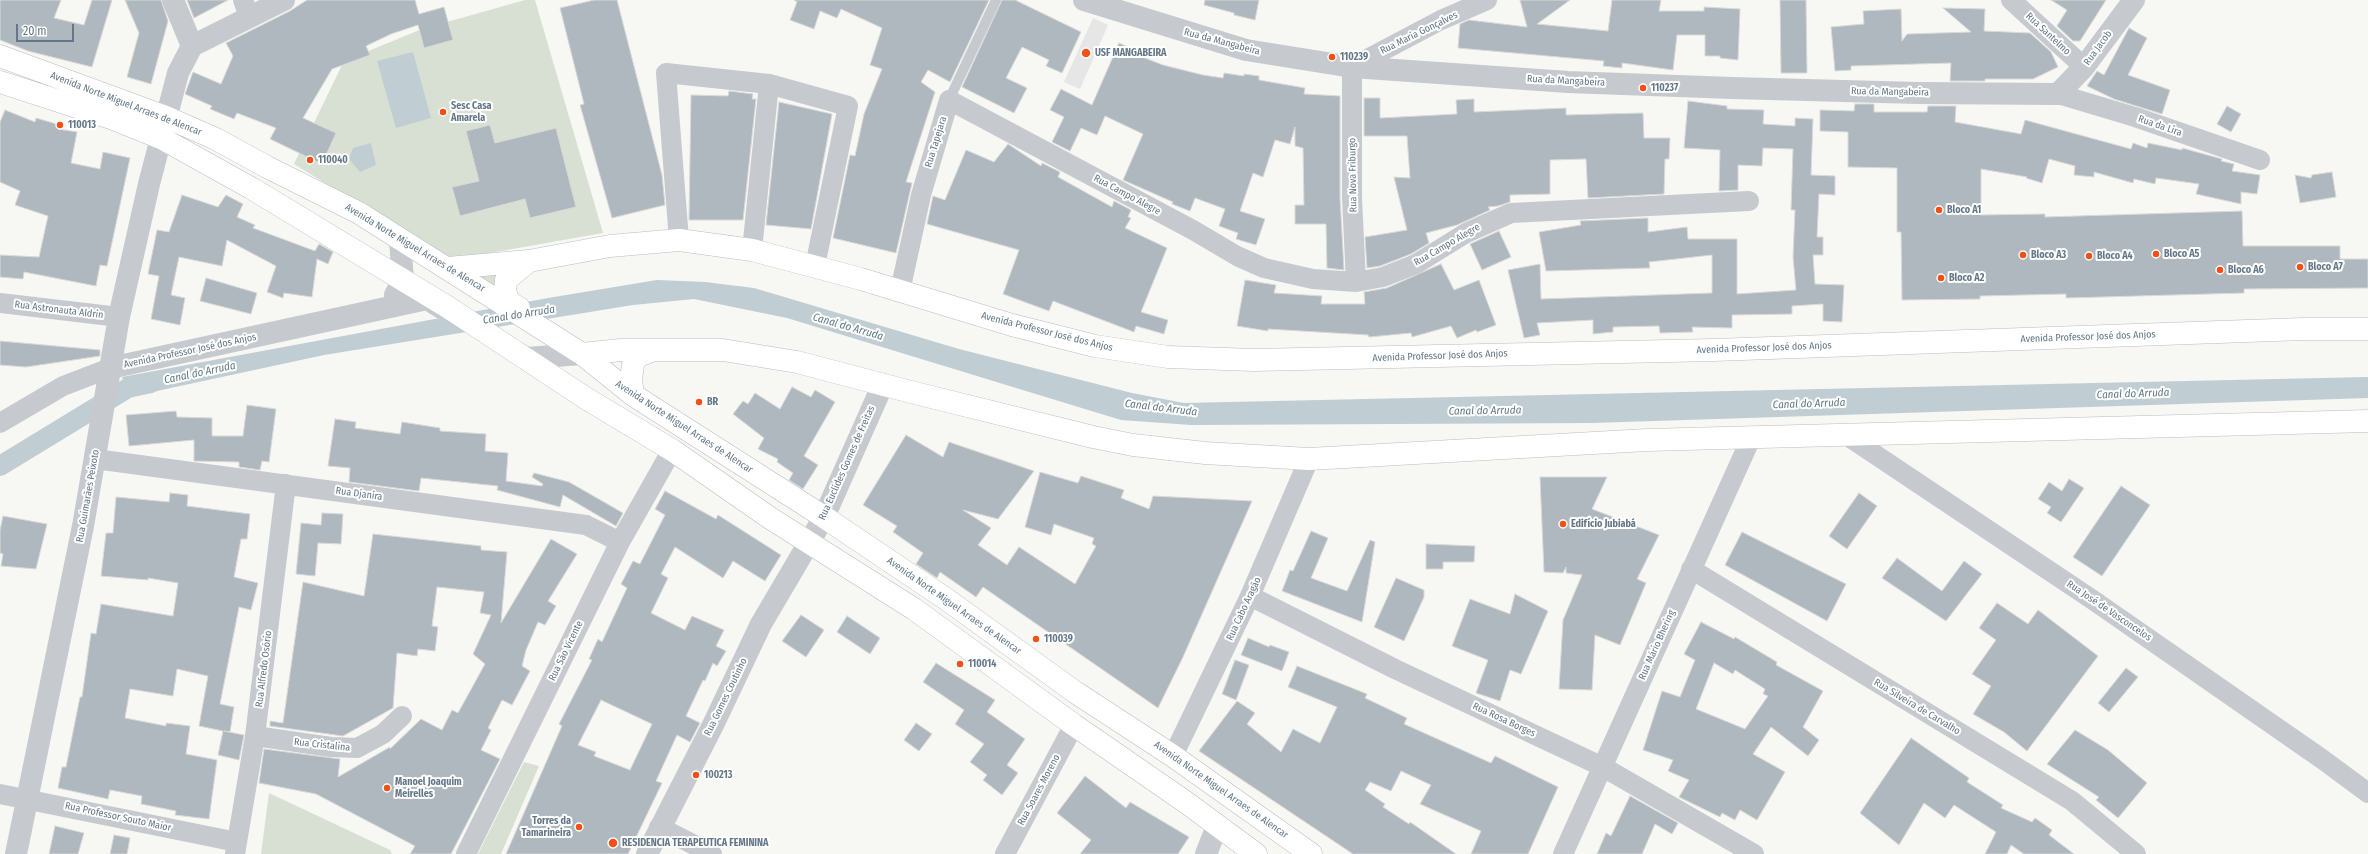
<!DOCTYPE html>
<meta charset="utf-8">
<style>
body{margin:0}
#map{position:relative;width:2368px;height:854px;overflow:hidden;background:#f7f7f4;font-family:"Fira Sans Condensed",sans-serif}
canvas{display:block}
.scale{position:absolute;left:16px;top:24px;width:58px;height:18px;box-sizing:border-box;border:2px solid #637788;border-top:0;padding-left:5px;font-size:12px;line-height:14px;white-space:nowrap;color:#637788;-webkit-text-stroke:3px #fff;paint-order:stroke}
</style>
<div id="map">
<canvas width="2368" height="854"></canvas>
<div class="scale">20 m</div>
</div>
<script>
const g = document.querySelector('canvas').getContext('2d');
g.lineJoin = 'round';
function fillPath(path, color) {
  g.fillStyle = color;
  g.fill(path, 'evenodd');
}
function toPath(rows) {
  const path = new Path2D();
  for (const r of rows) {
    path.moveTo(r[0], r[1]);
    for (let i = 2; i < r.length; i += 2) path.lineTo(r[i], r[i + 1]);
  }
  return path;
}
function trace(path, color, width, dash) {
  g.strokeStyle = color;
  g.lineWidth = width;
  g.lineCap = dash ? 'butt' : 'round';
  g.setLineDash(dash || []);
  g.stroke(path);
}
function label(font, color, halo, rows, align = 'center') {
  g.font = font + ' "Fira Sans Condensed",sans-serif';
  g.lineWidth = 4;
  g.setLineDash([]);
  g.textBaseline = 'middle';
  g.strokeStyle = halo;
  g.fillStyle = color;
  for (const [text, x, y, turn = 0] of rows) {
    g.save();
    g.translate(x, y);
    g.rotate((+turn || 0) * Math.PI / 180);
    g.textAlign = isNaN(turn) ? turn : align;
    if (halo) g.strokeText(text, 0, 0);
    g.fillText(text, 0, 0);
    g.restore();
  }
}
const built = toPath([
 [1093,18,1108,25,1080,89,1064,82]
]);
const green = toPath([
 [525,0,535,0,603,233,450,260,294,164,344,61,422,29],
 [503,270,493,288,470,273],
 [524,762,539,766,501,854,478,854],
 [269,793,390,850,392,854,261,854]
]);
const water = toPath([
 [413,52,431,118,396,128,377,61],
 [371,143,376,165,360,172,349,159,353,148],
 [657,280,705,282,754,288,959,349,1132,393,1184,403,2368,377,2368,398,1592,423,1191,425,1121,420,787,318,694,299,633,305,324,355,129,397,122,377,548,298]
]);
const canal = toPath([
 [0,466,128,388,151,383]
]);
const building = toPath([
 [0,0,61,0,54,18,84,25,92,0,112,0,92,67,28,51,0,40,0,0],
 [125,0,161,0,168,21,151,84,127,77,139,33,125,0],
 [187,0,228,0,194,18,187,0],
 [307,0,415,0,419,14,444,7,453,40,424,48,418,25,391,34,366,46,370,55,332,69,303,118,336,133,322,164,270,139,276,128,237,113,234,119,210,109,212,106,185,94,193,72,221,84,233,56,226,43,290,11,307,0],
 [594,0,617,0,662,175,665,205,612,218,580,105,584,104,560,8,594,0],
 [794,0,989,0,950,82,928,70,921,82,935,92,906,182,912,183,896,253,833,238,850,155,855,156,864,114,882,69,870,65,882,28,841,9,837,18,820,11,814,29,790,20,797,2,794,0],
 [1002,0,1015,0,1081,32,1062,73,1046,66,1049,60,1022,47,1006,78,1027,88,1014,113,962,87,1002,0],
 [1205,0,1259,0,1255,20,1234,15,1234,13,1204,5,1205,0],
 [1520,0,1570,0,1537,24,1608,31,1612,0,1661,0,1659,11,1704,11,1704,7,1740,9,1738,60,1720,58,1720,56,1705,56,1705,35,1677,35,1673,70,1622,63,1622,68,1603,66,1604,61,1458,48,1460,24,1469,20,1527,27,1520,0],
 [1780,0,1806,0,1807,73,1781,73,1780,0],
 [2051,0,2106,0,2080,41,2073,41,2057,26,2067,10,2051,0],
 [1943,8,1985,9,1984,31,2030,33,2051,52,2058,67,2033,79,1985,79,1985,81,1950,81,1951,63,1851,66,1851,70,1835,71,1831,27,1864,24,1863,11,1901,9,1902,41,1907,34,1971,32,1943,8],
 [2129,28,2147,38,2128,75,2170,90,2162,114,2114,99,2087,86,2097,71,2104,75,2129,28],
 [1119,43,1133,49,1132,53,1163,65,1203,75,1223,78,1224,73,1244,76,1244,74,1259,76,1259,80,1305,88,1304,94,1340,96,1340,198,1344,270,1327,268,1326,224,1295,224,1295,205,1304,205,1303,148,1295,146,1295,127,1290,144,1275,140,1263,177,1253,173,1240,211,1265,219,1256,245,1236,239,1238,233,1219,226,1225,209,1195,198,1190,211,1172,204,1173,202,1123,180,1143,134,1105,116,1097,135,1081,128,1070,151,1052,142,1064,117,1050,110,1061,89,1092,105,1119,43],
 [729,91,753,94,752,99,756,99,743,220,689,220,691,95,728,96,729,91],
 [1364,98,1380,98,1380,118,1457,114,1456,100,1474,99,1474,112,1566,108,1566,115,1643,113,1644,138,1670,138,1669,159,1665,159,1664,194,1588,198,1586,159,1550,160,1550,194,1510,195,1510,202,1498,206,1488,207,1490,210,1457,225,1426,233,1429,243,1411,254,1380,266,1367,268,1365,237,1407,230,1394,177,1410,178,1407,136,1364,136,1364,98],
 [1688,101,1727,106,1727,109,1764,110,1763,124,1795,126,1795,118,1813,119,1811,175,1835,176,1835,195,1819,194,1817,237,1823,237,1823,255,1813,255,1815,284,1844,285,1842,322,1823,321,1823,304,1792,306,1792,314,1732,315,1732,328,1692,327,1693,332,1660,333,1659,326,1613,327,1613,332,1593,334,1593,320,1537,323,1540,335,1524,338,1508,270,1540,264,1541,299,1712,293,1712,255,1649,262,1650,268,1546,271,1539,232,1581,225,1580,221,1648,218,1648,232,1687,227,1688,239,1737,239,1737,294,1796,290,1793,257,1795,210,1791,210,1793,149,1763,148,1762,166,1738,165,1738,190,1719,191,1720,150,1684,148,1688,101],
 [779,102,832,114,811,229,766,225,779,102],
 [1855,104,1874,104,1874,112,1927,112,1928,106,1956,106,1955,122,2021,134,2025,120,2131,149,2133,143,2147,148,2148,143,2182,150,2182,148,2222,159,2221,161,2234,164,2232,171,2260,175,2257,194,2241,192,2241,204,2196,194,2199,184,2156,178,2155,184,2134,179,2133,183,2094,172,2094,177,2074,175,2075,166,2049,159,2042,183,2026,178,2027,177,1981,169,1981,215,2045,214,2045,217,2242,211,2243,246,2340,246,2340,259,2368,259,2368,288,2244,289,2244,293,2066,298,2066,294,1980,296,1980,299,1902,300,1901,232,1897,232,1897,168,1848,167,1848,132,1820,131,1820,110,1854,111,1855,104],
 [2227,106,2241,114,2231,132,2217,124,2227,106],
 [5,110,35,122,36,118,60,125,58,129,77,132,71,163,100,169,103,152,130,158,107,266,100,265,96,286,24,272,23,279,0,277,0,255,39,257,48,216,15,205,20,191,0,182,0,122,5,110],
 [490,125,495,143,556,128,576,207,530,218,525,199,460,216,452,187,479,181,466,131,490,125],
 [1008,144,1041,166,1042,163,1060,172,1058,177,1112,207,1114,201,1131,210,1128,217,1131,218,1125,228,1167,248,1141,312,1168,320,1164,334,1136,326,1134,332,1053,301,1049,311,1003,294,1019,250,927,224,933,196,945,200,966,150,994,162,1008,144],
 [2332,172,2336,197,2300,203,2295,175,2311,178,2312,175,2332,172],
 [182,195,218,207,226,195,243,204,237,217,255,225,253,228,315,251,319,244,333,252,328,264,317,259,312,297,284,293,283,298,267,292,276,266,227,240,222,266,179,257,171,295,185,298,180,325,151,319,159,276,148,274,157,230,169,232,182,195],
 [1499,231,1511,257,1482,270,1470,244,1499,231],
 [1441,264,1454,290,1479,280,1496,325,1477,332,1476,330,1457,338,1451,326,1412,337,1411,333,1369,337,1368,335,1268,329,1268,331,1237,326,1245,280,1276,285,1274,293,1322,296,1321,304,1365,304,1364,292,1387,288,1441,264],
 [206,278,257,293,251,314,200,301,206,278],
 [0,341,100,350,100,356,26,367,0,365,0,341],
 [792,387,811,397,815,390,835,402,804,456,818,465,803,489,789,480,793,473,777,462,778,459,758,449,764,438,733,414,743,401,748,404,755,393,780,409,792,387],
 [247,405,276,409,269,462,262,461,260,470,239,467,239,462,194,461,194,440,129,446,126,415,176,411,177,417,212,418,212,436,243,436,247,405],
 [335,419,356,422,355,428,400,434,402,422,440,428,440,431,486,434,485,451,508,453,506,481,542,486,543,484,532,477,534,473,569,482,623,513,616,526,563,495,560,507,497,490,498,486,421,478,419,491,349,482,350,468,328,466,335,419],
 [906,435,943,457,949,442,1034,471,998,519,963,510,991,528,978,545,1007,565,1019,547,1075,584,1096,546,1092,544,1094,538,1054,524,1051,535,1025,527,1040,472,1078,483,1081,476,1124,490,1121,498,1149,509,1153,496,1252,501,1183,657,1158,708,983,587,976,597,940,572,937,578,916,564,923,553,893,532,897,526,863,505,906,435],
 [1540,477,1607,477,1592,509,1659,535,1637,579,1646,583,1620,645,1595,635,1592,690,1559,689,1563,620,1582,575,1566,573,1566,567,1563,573,1544,572,1540,477],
 [2069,479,2084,488,2061,522,2047,513,2051,507,2038,499,2049,482,2062,491,2069,479],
 [2121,486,2150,505,2102,576,2073,557,2121,486],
 [665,491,716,519,718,515,781,555,765,581,733,561,723,578,675,547,661,574,668,578,651,613,685,630,692,616,724,630,716,646,726,651,717,666,713,663,705,681,703,680,686,716,700,723,690,742,677,735,656,781,662,783,628,854,506,854,562,726,559,724,592,660,589,659,598,639,602,642,627,588,621,584,633,561,640,564,665,515,655,509,665,491],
 [601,700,652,724,630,770,594,756,596,752,578,745,601,700],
 [170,493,188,495,187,506,250,514,247,539,241,539,234,577,258,583,251,610,239,607,220,704,234,707,230,732,224,731,244,735,239,760,218,755,223,731,199,726,208,676,177,669,173,696,130,689,125,718,166,726,166,723,190,726,186,754,217,760,209,819,175,815,176,811,141,804,142,796,110,790,108,799,58,788,62,767,66,767,80,697,82,697,91,633,96,634,101,604,173,616,178,583,148,578,148,580,101,576,106,533,113,533,116,497,169,502,170,493],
 [1859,493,1877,506,1847,549,1829,536,1859,493],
 [322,513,343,514,341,544,318,543,315,576,296,574,301,523,321,525,322,513],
 [3,516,47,524,36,569,1,566,3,554,0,553,0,530,3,516],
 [1311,531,1328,538,1311,578,1347,591,1370,540,1375,542,1362,622,1282,591,1290,570,1293,571,1311,531],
 [1742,532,1846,584,1827,621,1725,565,1742,532],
 [373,534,481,546,481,550,507,552,501,623,551,539,577,554,548,601,556,606,545,625,538,622,526,650,522,666,530,671,512,705,502,700,488,728,491,730,481,750,500,759,451,854,410,854,415,846,316,794,259,783,264,749,340,759,338,777,390,747,390,749,421,719,442,730,452,710,458,713,485,664,473,654,491,615,480,613,484,592,437,587,432,626,438,627,435,651,418,649,417,656,397,653,393,708,343,736,270,726,270,721,283,723,303,582,364,596,373,534],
 [1426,544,1475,546,1474,562,1443,562,1443,569,1426,569,1426,544],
 [1897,558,1942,591,1964,561,1982,574,1946,621,1882,578,1897,558],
 [1396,578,1424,590,1424,597,1404,641,1374,627,1396,578],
 [1515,594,1548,611,1521,674,1510,670,1500,701,1476,693,1488,660,1452,646,1470,599,1510,614,1515,594],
 [1997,603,2028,624,2038,610,2098,656,2027,751,2004,732,1973,714,1991,686,1972,674,1996,640,1979,628,1997,603],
 [801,615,824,630,806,657,782,641,801,615],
 [847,616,880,638,870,654,837,632,847,616],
 [1701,622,1734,639,1735,637,1777,662,1776,665,1823,691,1803,727,1819,740,1808,756,1771,727,1753,754,1785,772,1757,820,1740,810,1735,820,1722,813,1720,817,1679,797,1689,780,1668,771,1673,760,1643,750,1662,691,1680,697,1695,660,1684,654,1701,622],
 [1714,663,1733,674,1735,670,1765,689,1763,694,1768,696,1745,729,1696,709,1714,663],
 [1248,638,1269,647,1270,645,1289,652,1282,671,1241,655,1248,638],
 [1235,660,1249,665,1236,700,1222,694,1235,660],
 [936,663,995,700,987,712,1025,739,1007,765,1018,773,1002,795,983,780,987,775,970,762,984,744,955,724,964,710,923,682,936,663],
 [1297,666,1367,694,1365,698,1407,718,1404,724,1491,763,1495,756,1558,787,1528,854,1471,854,1481,831,1420,804,1431,785,1401,771,1391,791,1370,782,1365,790,1385,804,1383,807,1409,824,1410,822,1456,854,1353,854,1199,751,1237,701,1255,713,1247,724,1281,752,1293,729,1320,743,1337,707,1288,687,1297,666],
 [2126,668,2138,677,2109,712,2098,703,2126,668],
 [916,723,932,734,919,751,904,740,916,723],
 [2075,730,2108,750,2147,783,2118,818,2096,800,2099,797,2047,764,2075,730],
 [1911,738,1969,778,1967,782,2003,805,2001,808,2032,822,2035,818,2052,830,2049,835,2074,854,2024,854,2011,845,2007,854,1985,854,1996,832,1954,805,1945,818,1924,803,1899,845,1860,813,1911,738],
 [1085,776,1126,808,1130,802,1189,837,1178,854,1080,854,1091,840,1057,813,1085,776],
 [1630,796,1678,823,1672,834,1655,824,1642,854,1597,854,1606,833,1611,836,1630,796],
 [55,826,84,833,78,854,49,854,55,826],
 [114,835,130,838,127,854,110,854,114,835]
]);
const service = toPath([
 [949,100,996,0]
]);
const minor = toPath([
 [243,0,249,17],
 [2011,0,2084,67],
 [2058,94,2135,117,2260,160],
 [679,240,666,73,769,84,848,106,815,266],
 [752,250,769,84],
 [1356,282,1352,198,1352,67,1441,20,1487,0],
 [900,291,921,195,949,100,1193,230,1237,256,1264,268,1313,279,1356,282,1383,277,1416,264,1466,233,1511,213,1749,201],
 [0,303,119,317],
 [0,423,63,386,110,368],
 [1846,435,2093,600,2322,759,2368,793],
 [95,459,586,525,620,542],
 [1691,569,2072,801,2136,854],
 [1250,596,1395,669,1603,767,1754,854],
 [255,736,331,747,357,748,383,734,402,716],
 [1173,756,1250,596,1309,459],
 [0,794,237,842],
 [659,827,712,854],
 [235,854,255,736,286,484],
 [466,854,620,542,672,450],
 [1005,854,1074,725],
 [1563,854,1752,436]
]);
const tertiary = toPath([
 [173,0,192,46],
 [1084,0,1246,50,1352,67,1568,82,1732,88,1918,93,2058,94,2084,67,2134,0],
 [395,295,403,280,400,240],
 [514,351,527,358,582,354],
 [110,368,427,299,443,309],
 [16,854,83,526,119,317,149,184,178,73,192,46,284,0],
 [647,854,713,725,761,624,824,517,883,384],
 [1206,854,1217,826]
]);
const primary = toPath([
 [0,56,166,117,216,139,267,167,359,213,582,354,633,395,824,517,946,599,1075,692,1173,756,1311,854],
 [0,82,111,118,161,138,251,188,446,306,587,399,672,450,770,518,914,609,1074,725,1187,803,1256,854],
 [448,268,529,261,610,246,679,240,752,250,861,279,1012,325,1095,346,1168,357,1254,360,1714,350,2303,329,2368,329],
 [519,308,509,302,505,291,506,280,529,261],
 [582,354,621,350,723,350,797,362,911,392,1093,437,1133,445,1205,453,1309,459,1647,440,2368,421],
 [633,395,631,380,633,364,638,356,654,350]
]);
const markers = [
 [1086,53,5,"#f35018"],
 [1332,57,4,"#f35018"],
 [1643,88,4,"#f35018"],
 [443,112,4,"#f35018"],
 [60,125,4,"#f35018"],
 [310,160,4,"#f35018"],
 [1939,210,4,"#f35018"],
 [2156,254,4,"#f35018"],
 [2023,255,4,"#f35018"],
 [2089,256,4,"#f35018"],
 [2300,267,4,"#f35018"],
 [2220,270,4,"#f35018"],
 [1941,278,4,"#f35018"],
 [699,402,4,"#f35018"],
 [1563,524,4,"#f35018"],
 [1036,639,4,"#f35018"],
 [960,664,4,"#f35018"],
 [696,775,4,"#f35018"],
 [387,788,4,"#f35018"],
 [579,827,4,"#f35018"],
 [613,843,5,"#f35018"]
];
const streetNames = [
 ["Rua Maria Gonçalves",1419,33,-26],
 ["Rua Santelmo",2048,34,43],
 ["Rua da Mangabeira",1222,42,15],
 ["Rua Jacob",2098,48,-54],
 ["Rua da Mangabeira",1566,81,3],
 ["Rua da Mangabeira",1890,92,1],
 ["Avenida Norte Miguel Arraes de Alencar",126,104,21],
 ["Rua da Lira",2160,126,19],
 ["Rua Tapejara",936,142,-73],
 ["Rua Nova Friburgo",1353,175,-91],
 ["Rua Campo Alegre",1127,195,28],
 ["Rua Campo Alegre",1447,245,-30],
 ["Avenida Norte Miguel Arraes de Alencar",415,248,31],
 ["Rua Astronauta Aldrin",59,310,7],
 ["Avenida Professor José dos Anjos",1047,332,14],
 ["Avenida Professor José dos Anjos",2088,337,-2],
 ["Avenida Professor José dos Anjos",1764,348,-2],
 ["Avenida Professor José dos Anjos",190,351,-12],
 ["Avenida Professor José dos Anjos",1440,356,-2],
 ["Avenida Norte Miguel Arraes de Alencar",684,427,33],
 ["Rua Euclides Gomes de Freitas",847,463,-66],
 ["Rua Djanira",359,494,8],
 ["Rua Guimarães Peixoto",88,496,-80],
 ["Avenida Norte Miguel Arraes de Alencar",954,606,35],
 ["Rua Cabo Aragão",1244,609,-65],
 ["Rua José de Vasconcelos",2109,611,34],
 ["Rua Mário Bhering",1657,645,-66],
 ["Rua São Vicente",566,651,-64],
 ["Rua Alfredo Osório",264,669,-83],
 ["Rua Gomes Coutinho",726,697,-64],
 ["Rua Silveira de Carvalho",1917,707,31],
 ["Rua Rosa Borges",1504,720,25],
 ["Rua Cristalina",322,745,6],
 ["Rua Soares Moreno",1039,790,-62],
 ["Avenida Norte Miguel Arraes de Alencar",1221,790,35],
 ["Rua Professor Souto Maior",118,817,12]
];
const poiNames = [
 ["USF MANGABEIRA",1095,53],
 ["110239",1340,57],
 ["110237",1651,88],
 ["Sesc Casa",451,106],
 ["Amarela",451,118],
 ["110013",68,125],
 ["110040",318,160],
 ["Bloco A1",1947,210],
 ["Bloco A5",2164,254],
 ["Bloco A3",2031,255],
 ["Bloco A4",2097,256],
 ["Bloco A7",2308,267],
 ["Bloco A6",2228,270],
 ["Bloco A2",1949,278],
 ["BR",707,402],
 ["Edifício Jubiabá",1571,524],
 ["110039",1044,639],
 ["110014",968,664],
 ["100213",704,775],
 ["Manoel Joaquim",395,782],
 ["Meirelles",395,794],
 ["Torres da",571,821,"right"],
 ["Tamarineira",571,833,"right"],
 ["RESIDENCIA TERAPEUTICA FEMININA",622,843]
];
const waterNames = [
 ["Canal do Arruda",519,315,-9],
 ["Canal do Arruda",848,327,16],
 ["Canal do Arruda",200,373,-12],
 ["Canal do Arruda",2133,394,-2],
 ["Canal do Arruda",1809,404,-2],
 ["Canal do Arruda",1161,408,7],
 ["Canal do Arruda",1485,411,-1]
];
fillPath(built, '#e5e6e5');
fillPath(green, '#d8e0d4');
fillPath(water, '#c0cdd2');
trace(canal, '#c0cdd2', 20);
fillPath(building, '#afb8be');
trace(building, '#d9d9d6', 1);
trace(primary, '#b9bdc1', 23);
trace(service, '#c6cace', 10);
trace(minor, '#c6cace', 20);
trace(tertiary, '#c6cace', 22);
trace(primary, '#fff', 22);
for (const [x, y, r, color] of markers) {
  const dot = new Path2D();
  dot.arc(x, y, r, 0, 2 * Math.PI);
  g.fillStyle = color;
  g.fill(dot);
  trace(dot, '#fff', 1.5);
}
label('10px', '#637788', '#fff', streetNames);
label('bold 10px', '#637788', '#fff', poiNames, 'left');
label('italic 11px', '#5f7983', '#fff', waterNames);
</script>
